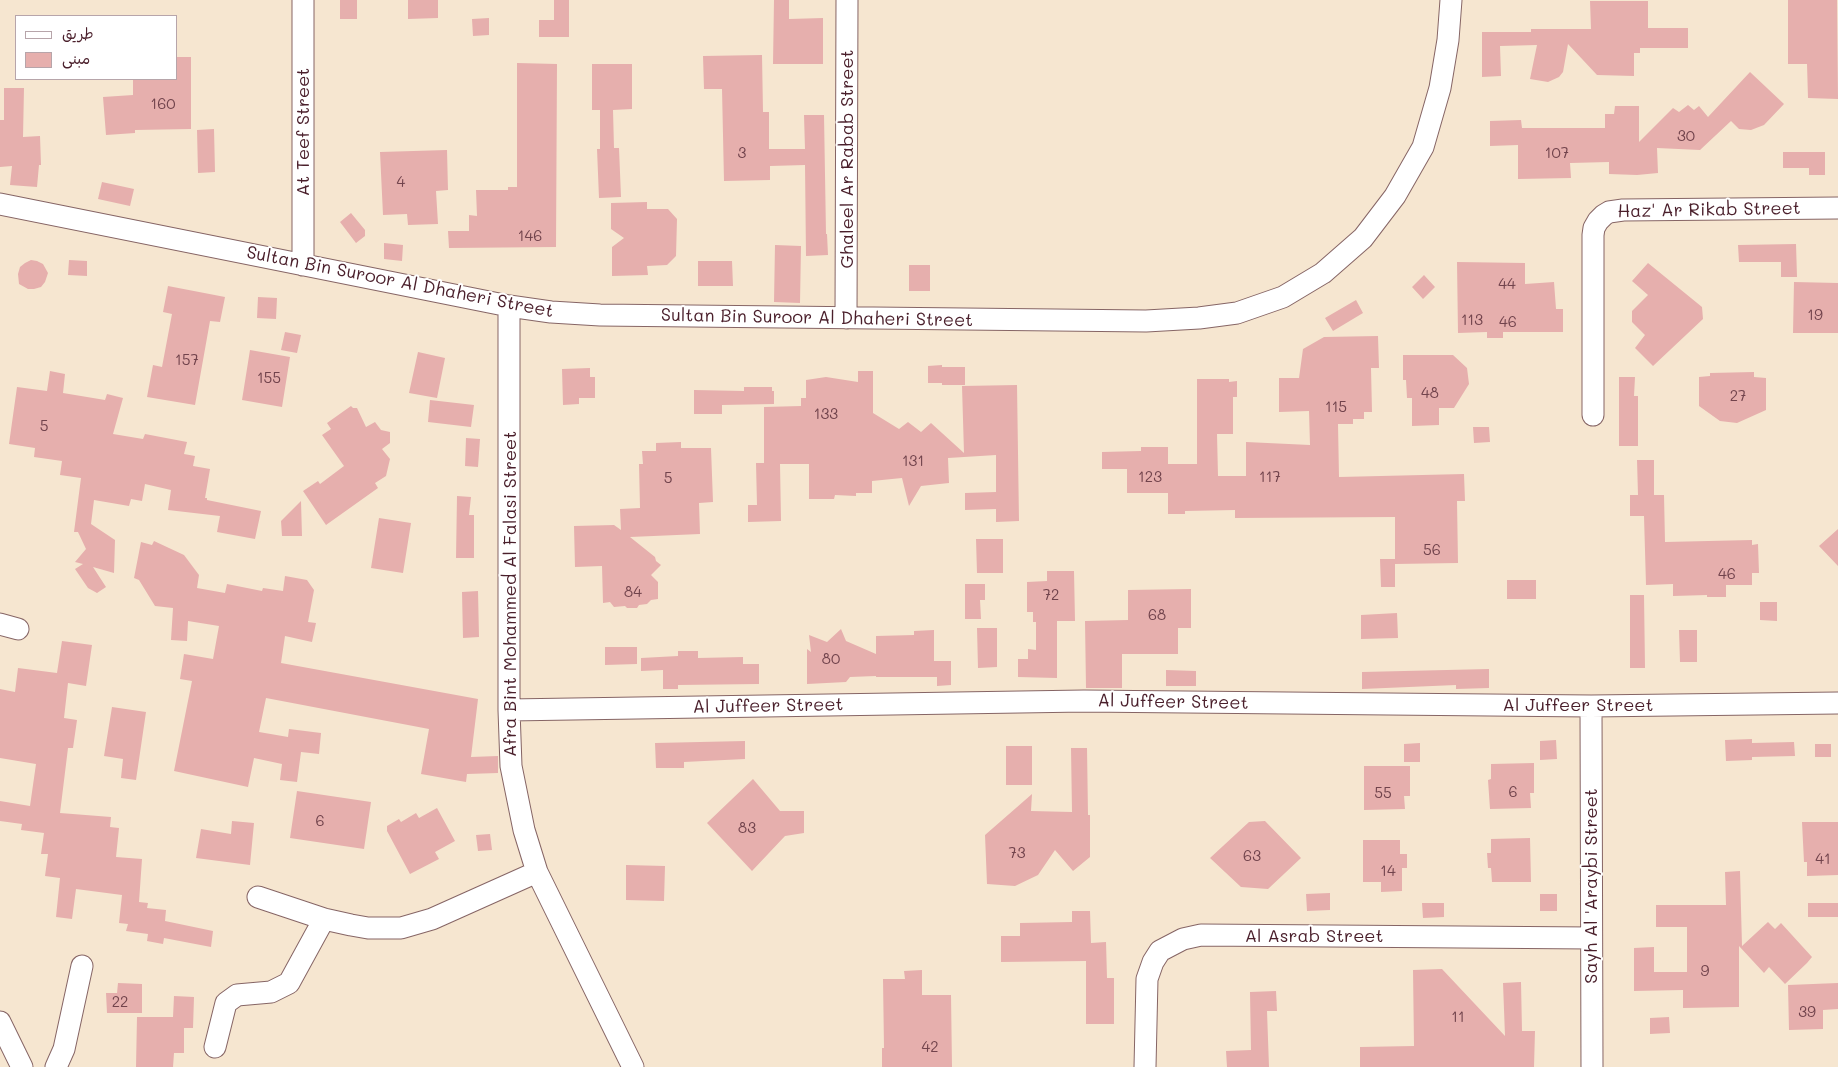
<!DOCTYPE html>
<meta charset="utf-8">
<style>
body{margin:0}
#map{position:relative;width:1838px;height:1067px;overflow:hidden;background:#f6e6d0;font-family:Mali,"Playpen Sans Arabic",sans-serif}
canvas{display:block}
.legend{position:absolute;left:15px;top:15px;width:162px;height:65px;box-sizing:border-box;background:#fff;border:1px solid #b7a5aa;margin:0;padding:6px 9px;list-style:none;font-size:15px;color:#4a1f2b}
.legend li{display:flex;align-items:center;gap:10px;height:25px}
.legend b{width:25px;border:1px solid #b7a5aa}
</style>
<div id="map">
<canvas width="1838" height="1067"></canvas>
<ul class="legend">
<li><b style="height:6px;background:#fff"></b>طريق</li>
<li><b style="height:14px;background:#e6afad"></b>مبنى</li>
</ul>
</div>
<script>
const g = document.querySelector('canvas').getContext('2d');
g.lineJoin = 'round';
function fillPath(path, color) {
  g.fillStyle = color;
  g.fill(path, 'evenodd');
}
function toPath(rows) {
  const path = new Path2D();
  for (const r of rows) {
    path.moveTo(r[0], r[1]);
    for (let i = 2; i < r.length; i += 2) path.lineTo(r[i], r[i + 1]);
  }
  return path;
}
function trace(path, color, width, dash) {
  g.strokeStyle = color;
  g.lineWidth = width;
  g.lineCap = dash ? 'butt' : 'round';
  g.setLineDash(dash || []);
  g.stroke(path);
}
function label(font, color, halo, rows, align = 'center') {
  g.font = font + ' Mali,sans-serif';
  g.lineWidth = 4;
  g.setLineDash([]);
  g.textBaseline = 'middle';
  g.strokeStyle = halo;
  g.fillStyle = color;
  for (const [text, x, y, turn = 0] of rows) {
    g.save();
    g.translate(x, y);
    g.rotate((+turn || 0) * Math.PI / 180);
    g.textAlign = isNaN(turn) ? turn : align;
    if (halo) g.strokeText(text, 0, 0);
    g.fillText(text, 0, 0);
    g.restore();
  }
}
const building = toPath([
 [340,0,357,0,357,19,340,19],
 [408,0,438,0,438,18,408,19],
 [554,0,569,0,569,37,539,37,539,20,554,20],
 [774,0,789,0,789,19,823,18,823,64,773,64],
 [1788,0,1837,0,1838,99,1808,98,1807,64,1788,64],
 [1590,1,1648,1,1648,28,1688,28,1688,48,1640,48,1640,53,1634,53,1634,76,1597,75,1568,44,1563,72,1559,77,1548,82,1530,79,1537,45,1500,46,1501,76,1482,77,1482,32,1531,32,1531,29,1591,29],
 [489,18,489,35,473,36,472,19],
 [762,55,763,112,769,112,769,149,805,149,804,115,824,115,826,234,827,234,828,255,806,256,805,165,770,166,770,180,724,181,722,89,704,89,703,56],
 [176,57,191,57,191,129,135,130,135,133,106,135,103,97,133,95,133,79,176,79],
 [517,63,557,64,556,247,449,248,448,231,469,231,469,215,477,216,476,190,508,190,508,187,517,187],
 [592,64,632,64,632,109,613,110,614,148,619,148,621,197,599,198,597,149,600,149,600,110,592,110],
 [1750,72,1784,104,1764,125,1751,130,1739,129,1731,121,1700,150,1657,148,1658,173,1637,175,1609,174,1609,162,1570,163,1571,178,1518,179,1518,145,1490,146,1490,121,1521,120,1522,128,1605,128,1605,114,1614,114,1615,106,1639,106,1639,142,1673,108,1679,112,1688,105,1694,110,1699,106,1708,117],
 [4,88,24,88,23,137,40,136,41,165,39,165,37,187,10,185,12,166,0,167,0,120,4,120],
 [214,129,215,172,198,173,197,130],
 [447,150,448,190,436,191,438,224,408,225,407,214,383,215,380,152],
 [1783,152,1825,152,1825,175,1809,175,1809,168,1783,168],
 [102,182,134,189,130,206,98,199],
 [647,202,647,209,668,209,677,219,676,256,667,265,647,266,648,275,612,276,612,247,624,238,611,229,611,203],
 [351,213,365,230,365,236,356,243,340,222],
 [384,243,403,245,402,261,384,259],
 [1796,244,1797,277,1781,277,1781,262,1739,262,1738,245],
 [775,245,801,246,800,303,774,302],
 [31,260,37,261,43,264,48,273,45,282,41,287,34,289,28,289,19,284,18,274,20,267,25,263],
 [69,260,87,261,87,276,68,275],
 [698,261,732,261,733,286,698,286],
 [1457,262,1525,263,1525,284,1554,282,1556,309,1563,309,1563,332,1503,332,1503,338,1487,338,1487,332,1458,333],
 [1648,263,1702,307,1703,319,1653,366,1635,348,1645,335,1632,322,1632,311,1648,295,1632,281],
 [909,265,930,265,930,291,909,291],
 [1424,275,1435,287,1423,299,1412,287],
 [1794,282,1838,283,1838,333,1793,333],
 [168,286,225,297,220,322,210,321,195,405,147,397,153,365,162,367,172,314,163,312],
 [258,297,277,298,276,319,257,318],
 [1356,300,1363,313,1333,331,1325,318],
 [285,332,301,335,297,353,281,350],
 [1378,336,1379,368,1371,368,1372,412,1364,412,1364,419,1353,419,1353,424,1338,424,1339,477,1464,474,1465,501,1457,501,1458,563,1395,564,1395,587,1381,587,1380,559,1395,559,1395,517,1235,518,1235,510,1185,511,1185,514,1168,514,1168,493,1127,493,1127,469,1102,469,1102,452,1141,451,1141,447,1168,447,1168,464,1197,464,1197,379,1229,379,1229,382,1237,381,1237,397,1233,397,1233,434,1217,434,1218,476,1246,476,1246,442,1310,445,1309,411,1279,412,1279,378,1299,378,1303,349,1324,337],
 [250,350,290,357,282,407,242,400],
 [418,352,445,358,437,398,409,393],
 [1403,355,1453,355,1467,368,1469,384,1454,408,1439,408,1439,425,1412,426,1412,398,1407,398,1406,380,1403,380],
 [942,365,942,367,965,367,965,385,942,385,942,383,928,383,928,366],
 [590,368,590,377,595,377,595,398,579,398,579,404,563,405,562,369],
 [50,371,65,374,63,393,105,400,107,394,123,398,113,434,143,439,145,434,187,442,184,454,195,456,193,466,210,469,205,498,207,498,207,500,261,511,255,539,217,532,220,516,168,510,171,490,145,484,142,501,131,499,129,506,94,500,91,524,115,540,114,573,93,567,106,587,97,593,88,588,75,569,83,564,75,562,86,549,78,532,74,532,81,478,60,475,62,461,34,457,35,448,9,444,17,387,47,391],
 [858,371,873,371,873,413,899,429,908,422,921,432,931,423,964,453,962,386,1017,385,1019,521,996,522,996,509,965,510,965,493,996,492,996,455,948,458,949,483,921,486,909,506,902,478,872,481,872,493,856,493,856,496,835,495,834,499,809,499,809,464,780,464,781,521,748,522,748,505,757,505,756,463,764,463,764,407,801,406,801,398,806,398,806,380,826,377,858,382],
 [1754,372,1754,377,1766,378,1766,410,1737,423,1720,421,1699,406,1699,377,1710,376,1710,373],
 [1619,377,1635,377,1634,396,1638,396,1638,446,1619,446],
 [744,387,772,387,772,391,774,391,774,404,722,405,722,414,694,414,694,390,744,391],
 [430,400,474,405,471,427,428,422],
 [351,406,353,408,357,408,366,427,375,422,381,430,390,432,390,443,382,449,390,459,386,476,375,483,378,488,326,525,303,491,318,481,320,484,344,466,322,435,331,429,327,423],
 [1473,427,1489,427,1490,442,1474,443],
 [466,438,480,439,478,467,465,466],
 [681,442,681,448,711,448,713,502,699,503,700,534,630,537,655,557,656,561,661,565,651,575,658,582,658,599,651,600,647,604,639,605,637,608,627,608,625,606,614,607,610,602,603,603,602,566,575,567,574,526,614,525,621,530,620,509,640,508,639,464,643,464,642,451,656,451,656,443],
 [1637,460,1654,460,1654,495,1664,495,1665,542,1752,540,1752,545,1758,544,1759,573,1752,573,1752,585,1726,585,1726,597,1707,597,1707,595,1673,596,1673,584,1646,585,1644,516,1630,516,1630,495,1638,495],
 [457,496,471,497,469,515,474,515,474,558,456,558],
 [301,501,302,536,282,536,281,521],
 [379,518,411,523,403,573,371,568],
 [1838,529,1838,566,1819,546],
 [976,539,1003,539,1003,573,977,573],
 [154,541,184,555,199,575,197,588,225,593,227,584,262,591,263,588,283,591,285,576,307,580,314,590,308,622,316,623,312,642,285,636,281,663,478,699,471,757,498,756,498,773,467,774,466,782,421,774,429,729,266,698,259,732,288,737,289,729,321,733,319,754,301,752,297,782,280,780,282,764,254,758,248,787,174,771,192,681,180,679,184,654,213,659,219,626,188,621,187,641,171,640,173,608,155,606,139,580,134,578,141,542,152,545],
 [1047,571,1074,571,1075,621,1057,621,1057,678,1018,677,1018,659,1028,659,1028,649,1036,650,1036,622,1033,622,1033,612,1027,612,1027,582,1047,581],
 [1507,580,1536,580,1536,599,1507,599],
 [965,584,985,584,985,600,980,600,981,619,965,619],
 [1191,589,1191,628,1178,628,1178,654,1122,654,1122,688,1086,688,1085,621,1128,620,1128,590],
 [478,591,479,637,463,638,462,592],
 [1630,595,1644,595,1645,668,1630,668],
 [1760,602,1777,602,1777,621,1760,620],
 [1397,613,1398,638,1361,639,1361,615],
 [977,628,997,628,997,667,978,668],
 [841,629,846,641,876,654,876,636,914,635,914,631,934,630,934,661,951,661,951,685,937,686,937,677,876,677,876,676,850,677,846,682,807,684,807,649,811,652,809,635,827,642],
 [1679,630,1697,630,1697,662,1680,662],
 [62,641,92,645,86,686,68,683,64,718,77,720,73,748,68,748,60,813,111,817,110,827,119,828,116,857,142,859,139,902,148,903,147,908,166,910,165,921,213,931,211,947,164,938,163,944,147,941,148,934,126,931,128,924,119,923,122,895,76,889,72,919,56,917,60,878,45,876,48,854,41,854,44,833,21,830,22,824,0,821,0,801,30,806,36,764,0,758,0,689,15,692,18,668,57,673],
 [605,647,637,647,637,664,605,665],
 [678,651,698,651,698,658,743,657,743,664,759,664,759,684,678,685,678,689,663,689,663,670,641,671,641,658,678,656],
 [1489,669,1489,688,1456,689,1456,685,1362,689,1362,672],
 [1166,670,1196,671,1196,686,1166,686],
 [112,707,146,712,136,780,121,778,123,759,104,756],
 [1752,739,1752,743,1794,742,1795,756,1752,757,1752,760,1726,761,1725,740],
 [1556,740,1557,759,1540,760,1540,741],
 [745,741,745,759,684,762,684,768,656,768,655,743],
 [1420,743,1420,762,1404,762,1404,744],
 [1815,744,1831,744,1831,757,1815,757],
 [1006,746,1032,746,1032,785,1006,785],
 [1071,748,1087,748,1088,815,1090,815,1090,857,1073,871,1055,850,1038,875,1015,886,987,884,985,835,1032,794,1031,811,1072,812],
 [1534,763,1534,793,1530,793,1531,808,1490,809,1488,780,1491,779,1491,764],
 [1364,766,1410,766,1410,796,1404,796,1405,809,1364,810],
 [753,779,780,811,804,811,804,833,785,836,752,871,707,823],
 [297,791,371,802,364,849,290,838],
 [437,808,455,841,435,852,439,859,410,874,387,831,387,826,399,819,401,822,416,813,419,818],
 [232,821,254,823,250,865,196,858,201,829,231,834],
 [1265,821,1301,858,1268,889,1241,887,1210,858,1249,822],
 [1802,822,1838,822,1838,875,1807,876,1807,862,1804,862],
 [490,834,492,850,478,851,476,835],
 [1530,838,1531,882,1492,882,1491,868,1488,868,1487,853,1491,853,1491,839],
 [1363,840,1400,840,1400,854,1407,854,1407,868,1402,868,1402,891,1381,892,1381,882,1363,882],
 [626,865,665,866,664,901,626,900],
 [1740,871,1742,946,1768,922,1775,929,1781,923,1812,957,1807,963,1785,984,1769,967,1764,973,1739,946,1739,1007,1683,1008,1683,990,1634,991,1634,948,1654,947,1654,972,1687,972,1687,927,1656,927,1656,905,1726,905,1725,872],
 [1330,893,1330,910,1307,911,1306,894],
 [1540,894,1557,894,1557,911,1540,911],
 [1422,903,1444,903,1444,917,1423,918],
 [1808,903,1838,903,1838,917,1808,917],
 [1072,911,1090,911,1091,943,1106,942,1107,978,1114,978,1114,1024,1086,1024,1086,961,1001,962,1001,936,1020,936,1020,923,1072,922],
 [1442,969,1505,1036,1503,983,1521,982,1522,1031,1535,1031,1534,1067,1360,1067,1360,1047,1414,1046,1413,970],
 [922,970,922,995,951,995,952,1067,882,1067,882,1048,884,1048,883,979,905,979,904,971],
 [118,983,142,984,142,1013,107,1013,106,993,117,993],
 [1838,983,1838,1009,1823,1010,1823,1029,1789,1030,1788,985],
 [1276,991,1277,1011,1267,1011,1269,1067,1227,1067,1226,1051,1251,1050,1250,992],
 [174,996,194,997,193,1028,184,1028,184,1053,174,1053,173,1067,136,1067,137,1017,173,1017],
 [1669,1017,1670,1033,1650,1034,1650,1018]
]);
const minor = toPath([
 [0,204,509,306,551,312,600,315,1146,321,1199,318,1237,313,1283,297,1323,273,1363,238,1395,196,1423,147,1440,88,1448,40,1451,0],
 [303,265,303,0],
 [509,306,509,710,511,766,524,830,537,872,633,1067],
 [846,318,847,0],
 [1593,415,1593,235,1594,228,1598,221,1604,215,1609,212,1623,210,1838,208],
 [0,624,18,629],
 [1591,706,1592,1067],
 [509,710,1084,701,1591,706,1838,703],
 [258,897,324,919,351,925,368,928,401,928,432,919,537,872],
 [0,1022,22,1067],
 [215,1047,226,1003,237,995,271,992,289,983,324,919],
 [56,1067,64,1049,82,966],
 [1145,1067,1147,979,1153,962,1160,951,1183,939,1201,935,1591,938]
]);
const numberNames = [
 ["160",163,104],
 ["30",1686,136],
 ["3",742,153],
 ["107",1557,153],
 ["4",401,182],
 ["146",530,236],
 ["44",1507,284],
 ["19",1815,315],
 ["113",1472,320],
 ["46",1508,322],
 ["157",187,360],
 ["155",269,378],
 ["48",1430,393],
 ["27",1738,396],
 ["115",1336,407],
 ["133",826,414],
 ["5",44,426],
 ["131",913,461],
 ["123",1150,477],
 ["117",1270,477],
 ["5",668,478],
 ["56",1432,550],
 ["46",1727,574],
 ["84",633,592],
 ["72",1051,595],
 ["68",1157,615],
 ["80",831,659],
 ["6",1513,792],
 ["55",1383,793],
 ["6",320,821],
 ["83",747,828],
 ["73",1017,853],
 ["63",1252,856],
 ["41",1823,859],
 ["14",1388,871],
 ["9",1705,971],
 ["22",120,1002],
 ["39",1807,1012],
 ["11",1458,1017],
 ["42",930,1047]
];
const streetNames = [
 ["At Teef Street",303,132,-90],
 ["Ghaleel Ar Rabab Street",847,159,-90],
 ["Haz' Ar Rikab Street",1709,210,-1],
 ["Sultan Bin Suroor Al Dhaheri Street",400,282,11],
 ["Sultan Bin Suroor Al Dhaheri Street",817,318,1],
 ["Afra Bint Mohammed Al Falasi Street",510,594,-90],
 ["Al Juffeer Street",1173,702,1],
 ["Al Juffeer Street",1578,705],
 ["Al Juffeer Street",768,706,-1],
 ["Sayh Al 'Araybi Street",1591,886,-90],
 ["Al Asrab Street",1314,936]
];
fillPath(building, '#e6afad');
trace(minor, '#866565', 23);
trace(minor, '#fff', 21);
label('15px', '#71434c', null, numberNames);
label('18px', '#4a1f2b', '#fff', streetNames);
</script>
